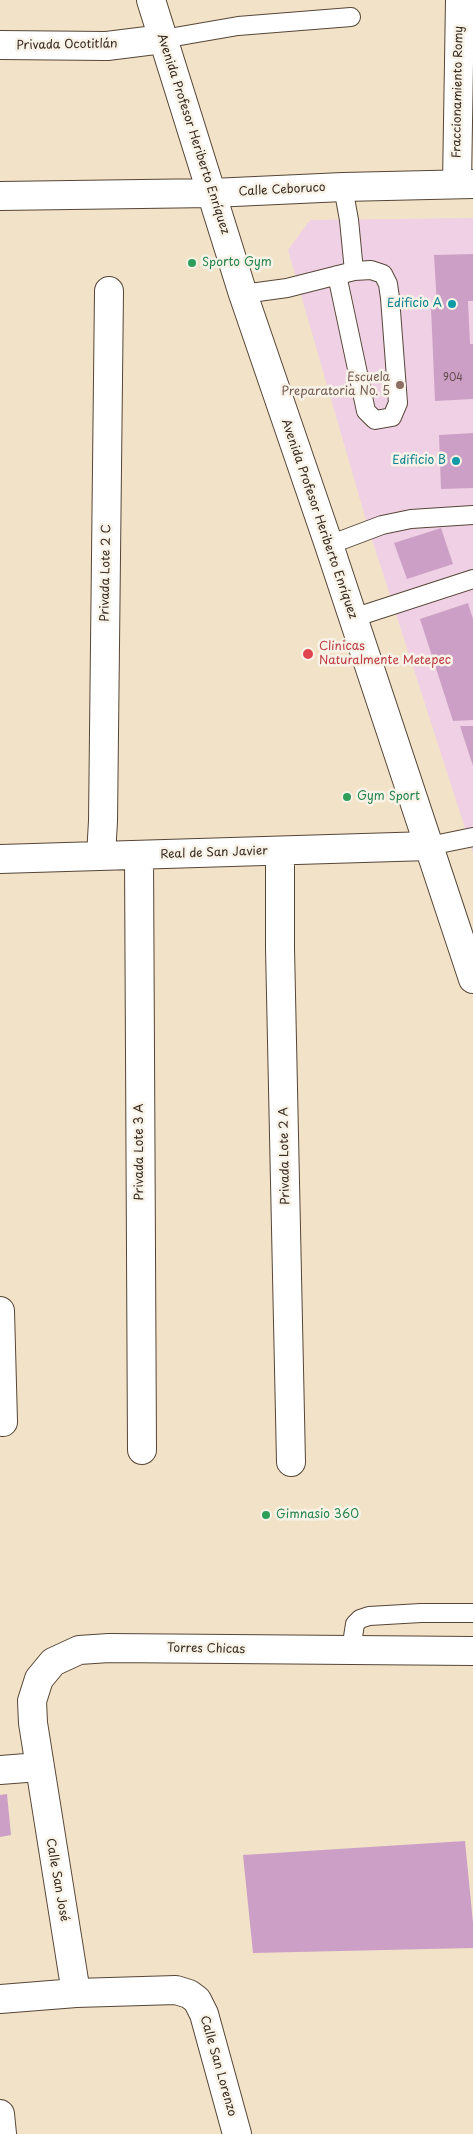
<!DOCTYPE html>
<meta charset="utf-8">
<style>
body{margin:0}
canvas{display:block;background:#f2e2c7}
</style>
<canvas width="473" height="2134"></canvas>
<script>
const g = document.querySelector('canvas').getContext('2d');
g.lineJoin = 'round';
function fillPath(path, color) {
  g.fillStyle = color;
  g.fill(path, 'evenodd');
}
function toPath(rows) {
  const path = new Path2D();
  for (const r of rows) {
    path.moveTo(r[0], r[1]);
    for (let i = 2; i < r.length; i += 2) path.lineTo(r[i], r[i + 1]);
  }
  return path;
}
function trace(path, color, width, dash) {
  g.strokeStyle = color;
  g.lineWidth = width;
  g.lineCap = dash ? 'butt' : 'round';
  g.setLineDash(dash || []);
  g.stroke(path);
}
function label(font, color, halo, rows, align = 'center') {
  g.font = font + ' "Playpen Sans",sans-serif';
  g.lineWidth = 5;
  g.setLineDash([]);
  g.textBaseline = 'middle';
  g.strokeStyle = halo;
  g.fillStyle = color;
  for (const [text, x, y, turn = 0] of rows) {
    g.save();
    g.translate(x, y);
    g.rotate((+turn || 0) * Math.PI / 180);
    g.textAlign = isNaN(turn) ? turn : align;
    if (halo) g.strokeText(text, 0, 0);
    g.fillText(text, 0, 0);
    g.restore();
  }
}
const built = toPath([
 [473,218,473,853,368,527,288,250,310,220]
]);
const building = toPath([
 [473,254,473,301,468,301,470,344,473,344,473,399,435,401,431,308,437,307,434,255],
 [473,433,473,488,441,489,439,435],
 [441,528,453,564,407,579,394,543],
 [468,603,473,619,473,720,453,721,420,619],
 [460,726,473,726,473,766],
 [7,1794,11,1835,0,1837,0,1795],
 [465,1841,473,1923,473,1948,253,1953,243,1855]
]);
const lane = toPath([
 [163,39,238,26,351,17],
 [343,187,349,220,354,271],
 [243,294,287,288,354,271,371,270,383,274,388,284,390,298,398,403,392,417,375,420,366,411,337,275],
 [329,545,382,525,411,519,473,515],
 [353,618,473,579],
 [429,846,473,837],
 [351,1650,355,1624,360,1619,369,1616,421,1613,473,1613]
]);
const street = toPath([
 [0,45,107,46,163,39],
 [457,184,460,0],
 [280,851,280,948,291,1462],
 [139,855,142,1450],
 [101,856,103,821,109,291],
 [0,859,429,846],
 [0,1311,3,1422],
 [0,1770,39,1767],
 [76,1993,33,1723,32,1701,39,1679,53,1662,79,1650,109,1648,473,1651],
 [0,1999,76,1993,176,1990,189,1994,197,2000,204,2014,237,2134],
 [0,2114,2,2134]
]);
const secondary = toPath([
 [151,0,243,294,329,545,473,979],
 [0,196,212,193,343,187,473,184]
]);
const markers = [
 [192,263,5,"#2e9e5b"],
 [452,304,5,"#0f9aa8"],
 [400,385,5,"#8d6e63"],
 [456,461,5,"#0f9aa8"],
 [308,654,6,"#e0444e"],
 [347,797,5,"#2e9e5b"],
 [266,1515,5,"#2e9e5b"]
];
const numberNames = [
 ["904",453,378]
];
const streetNames = [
 ["Privada Ocotitlán",67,45,-1],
 ["Fraccionamiento Romy",458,92,-89],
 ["Avenida Profesor Heriberto Enríquez",193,134,72],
 ["Calle Ceboruco",282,190,-3],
 ["Avenida Profesor Heriberto Enríquez",319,519,71],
 ["Privada Lote 2 C",106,573,-89],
 ["Real de San Javier",214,853,-2],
 ["Privada Lote 3 A",140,1152,-90],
 ["Privada Lote 2 A",285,1156,-91],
 ["Torres Chicas",206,1649,1],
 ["Calle San José",57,1880,80],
 ["Calle San Lorenzo",218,2066,74]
];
const leisureNames = [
 ["Sporto Gym",202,263],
 ["Gym Sport",357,797],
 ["Gimnasio 360",276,1515]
];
const cultureNames = [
 ["Edificio A",442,304],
 ["Edificio B",446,461]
];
const educationNames = [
 ["Escuela",390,378],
 ["Preparatoria No. 5",390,392]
];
const healthNames = [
 ["Clinicas",319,647],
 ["Naturalmente Metepec",319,661]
];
fillPath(built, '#f0d0e5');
fillPath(building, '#cca0c6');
trace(lane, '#564637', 20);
trace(street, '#564637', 30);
trace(secondary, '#564637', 30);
trace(lane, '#fff', 18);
trace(street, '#fff', 28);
trace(secondary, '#fff', 28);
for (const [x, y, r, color] of markers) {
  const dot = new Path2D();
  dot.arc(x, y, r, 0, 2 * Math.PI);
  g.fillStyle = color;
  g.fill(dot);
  trace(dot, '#f7f3e8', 2);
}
label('10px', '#5f4848', null, numberNames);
label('12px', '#3b2a1e', '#f7f3e8', streetNames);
label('12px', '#27864d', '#f7f3e8', leisureNames, 'left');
label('12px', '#0d838f', '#f7f3e8', cultureNames, 'right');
label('12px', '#785e54', '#f7f3e8', educationNames, 'right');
label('12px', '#be3a42', '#f7f3e8', healthNames, 'left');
</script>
